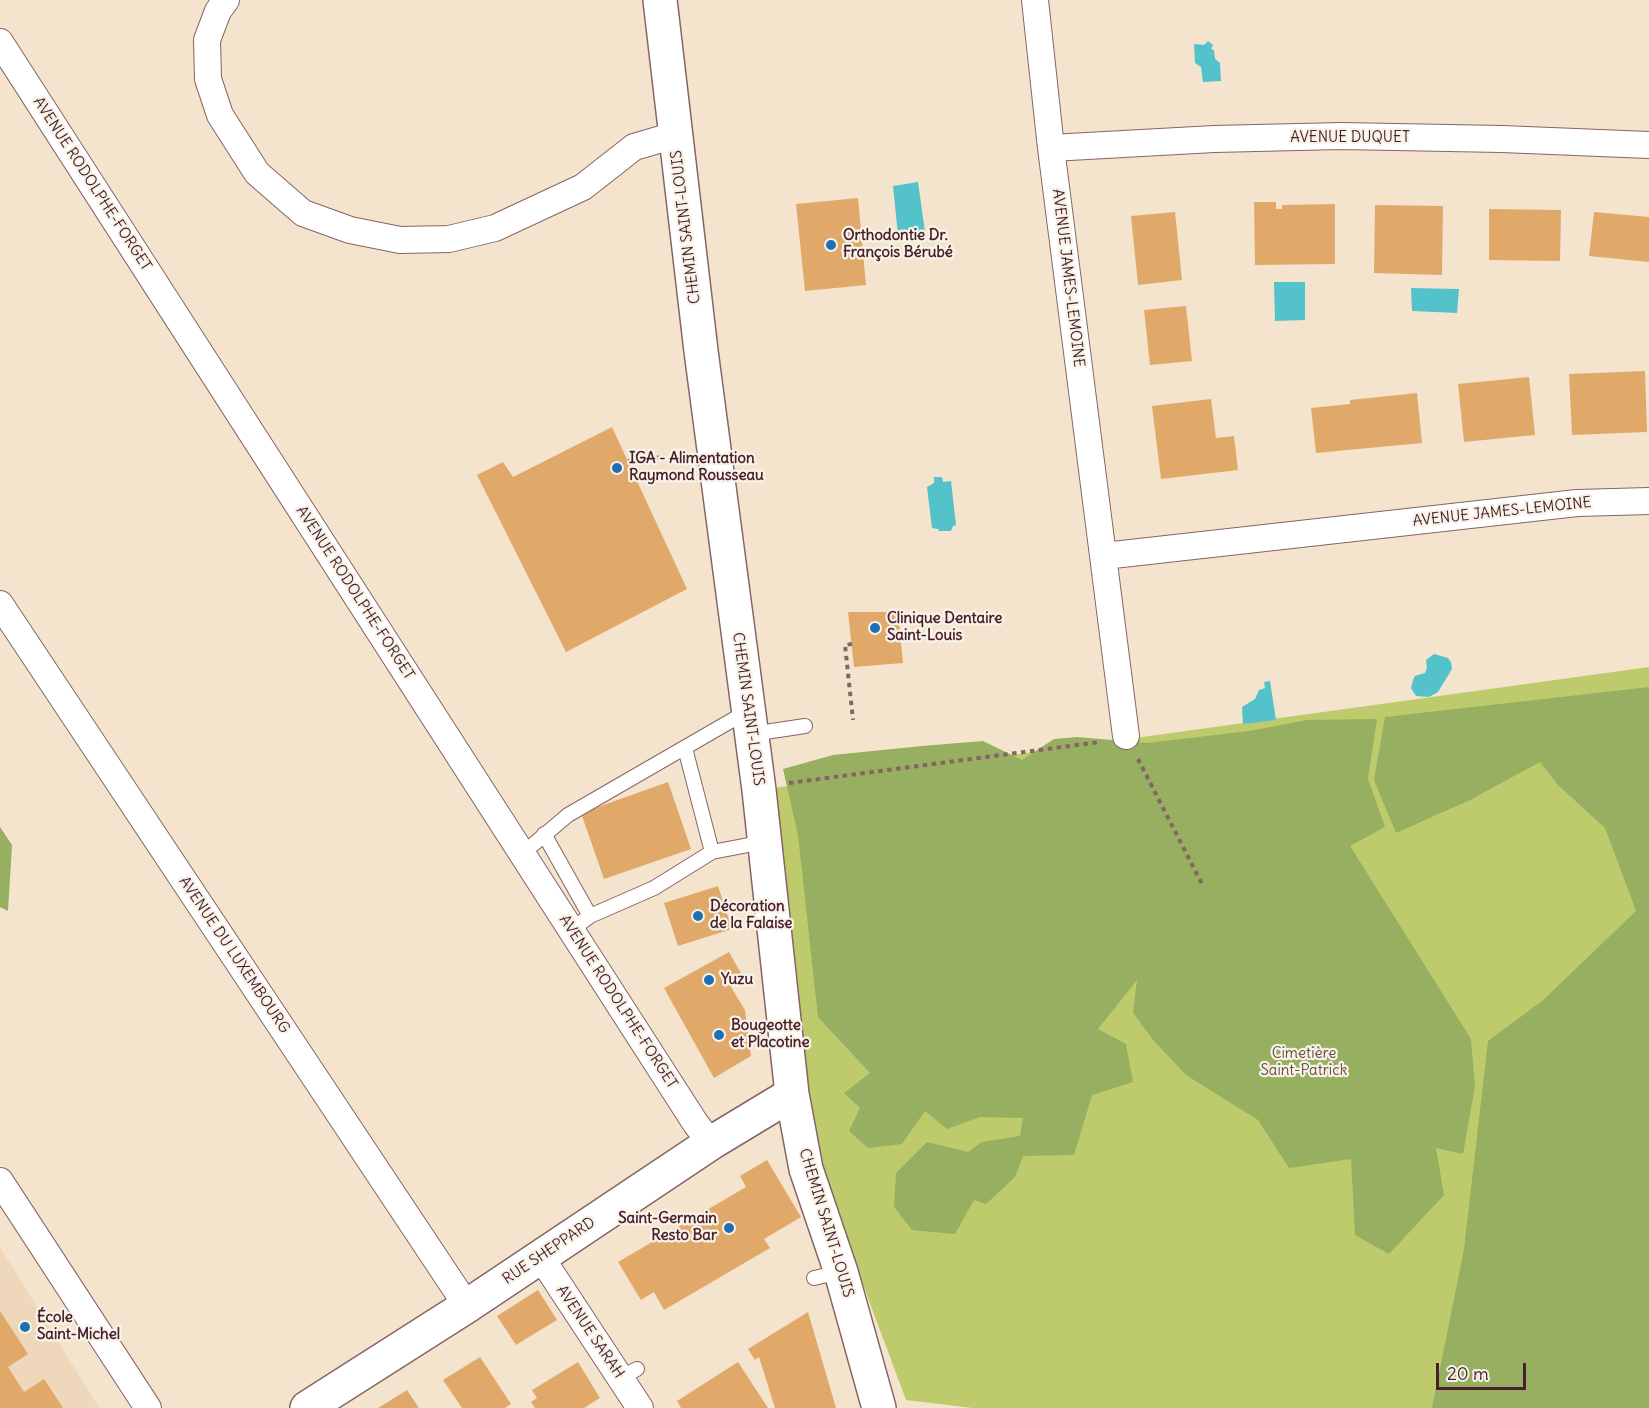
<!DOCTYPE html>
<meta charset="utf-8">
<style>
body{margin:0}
#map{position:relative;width:1649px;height:1408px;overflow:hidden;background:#f5e4cd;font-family:Delius,sans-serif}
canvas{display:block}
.scale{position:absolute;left:1436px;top:1363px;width:90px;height:27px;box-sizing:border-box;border:3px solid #4a1f2b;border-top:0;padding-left:8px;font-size:18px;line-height:21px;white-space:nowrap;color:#4a1f2b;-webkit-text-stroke:4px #f7f3e8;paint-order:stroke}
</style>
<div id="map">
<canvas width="1649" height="1408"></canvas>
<div class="scale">20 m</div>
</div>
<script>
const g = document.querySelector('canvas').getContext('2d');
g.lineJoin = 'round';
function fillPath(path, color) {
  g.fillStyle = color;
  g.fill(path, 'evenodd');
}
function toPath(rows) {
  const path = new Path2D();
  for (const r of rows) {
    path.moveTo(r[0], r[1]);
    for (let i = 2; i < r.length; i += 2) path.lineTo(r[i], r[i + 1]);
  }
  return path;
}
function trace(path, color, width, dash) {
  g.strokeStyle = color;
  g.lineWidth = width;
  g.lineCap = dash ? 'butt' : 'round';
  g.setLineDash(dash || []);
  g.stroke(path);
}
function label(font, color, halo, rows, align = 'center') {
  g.font = font + ' Delius,sans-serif';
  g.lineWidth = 4.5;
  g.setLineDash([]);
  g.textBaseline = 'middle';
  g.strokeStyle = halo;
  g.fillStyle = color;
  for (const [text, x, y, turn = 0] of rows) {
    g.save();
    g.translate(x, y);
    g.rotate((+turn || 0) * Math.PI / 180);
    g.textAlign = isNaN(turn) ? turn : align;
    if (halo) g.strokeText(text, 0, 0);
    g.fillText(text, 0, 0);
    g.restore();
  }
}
const built = toPath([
 [0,1247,99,1408,0,1408]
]);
const green = toPath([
 [1649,667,1649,1408,972,1408,906,1400,792,1094,759,790]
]);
const forest = toPath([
 [1649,687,1649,1408,1432,1408,1464,1249,1488,1041,1542,1001,1636,911,1605,828,1558,785,1540,762,1470,800,1396,833,1374,780,1385,717],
 [1377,719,1368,779,1385,827,1350,846,1471,1039,1475,1086,1463,1154,1436,1148,1444,1195,1389,1254,1355,1235,1351,1159,1289,1168,1258,1120,1186,1075,1154,1041,1133,1013,1137,980,1098,1029,1126,1044,1133,1082,1092,1095,1074,1155,1023,1156,1015,1177,986,1204,974,1200,955,1234,912,1230,894,1207,896,1173,927,1142,968,1152,982,1142,1020,1136,1023,1118,980,1117,947,1129,925,1111,902,1144,868,1148,849,1131,860,1108,844,1093,870,1073,818,1017,798,835,783,769,833,755,922,746,983,741,1022,760,1054,739,1077,737,1148,743,1249,731,1307,720],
 [0,827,12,845,8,911,0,907]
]);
const water = toPath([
 [1208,41,1213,45,1211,49,1214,50,1215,59,1220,63,1221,81,1203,82,1201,67,1195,63,1194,44,1204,45],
 [918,182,925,232,919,233,919,237,906,239,905,235,898,235,893,186],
 [1274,282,1305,282,1305,320,1275,321],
 [1411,288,1459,289,1457,313,1412,311],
 [934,477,942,477,943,482,951,481,956,525,953,526,951,531,939,531,938,529,932,528,927,487,934,483],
 [1434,654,1448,658,1451,662,1452,669,1438,692,1429,697,1416,696,1411,688,1413,680,1415,676,1425,673,1427,668,1426,660],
 [1270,681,1276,720,1243,724,1242,707,1255,699,1259,690,1265,688,1264,682]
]);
const building = toPath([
 [858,198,866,285,805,291,796,204],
 [1254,202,1276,202,1276,209,1282,209,1282,205,1335,204,1335,264,1255,265],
 [1375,205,1443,206,1442,275,1374,273],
 [1489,209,1561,210,1560,261,1489,260],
 [1175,212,1182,280,1138,285,1131,216],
 [1594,212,1649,217,1649,262,1589,256],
 [1186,306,1192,361,1150,365,1144,310],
 [1645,371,1647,432,1572,435,1569,374],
 [1529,377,1535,435,1464,442,1458,384],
 [1417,393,1422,443,1316,453,1311,408,1350,404,1350,400],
 [1211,399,1216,438,1234,436,1238,470,1161,479,1152,406],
 [612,427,687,589,566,652,477,475,503,462,513,477],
 [848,612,898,612,903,663,854,667],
 [668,782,691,849,604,879,581,813],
 [718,886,732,929,678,946,664,903],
 [729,952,742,975,739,983,731,987,745,1010,751,1056,714,1078,664,988],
 [767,1160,801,1217,764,1239,770,1248,664,1310,654,1292,641,1300,618,1262,746,1187,740,1176],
 [538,1290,557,1320,516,1345,497,1316],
 [0,1311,28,1354,8,1367,24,1392,44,1379,63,1408,0,1408],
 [808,1312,836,1408,775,1408,759,1357,755,1360,748,1349],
 [480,1357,511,1404,505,1408,462,1408,443,1380],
 [578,1362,600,1398,584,1408,535,1408,531,1402,537,1398,532,1390],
 [738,1362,768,1408,681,1408,677,1401],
 [407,1390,419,1408,378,1408]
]);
const path = toPath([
 [628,461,664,457],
 [852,644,845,645,853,720],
 [1138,759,1203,886],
 [789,783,1100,742]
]);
const service = toPath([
 [752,734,805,726],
 [685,748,712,852,764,842],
 [544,834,590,916],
 [522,854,568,815,748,711],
 [571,930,590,916,654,888,712,852],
 [814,1278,841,1272],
 [620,1378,637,1369]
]);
const minor = toPath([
 [226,0,218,11,207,40,208,79,220,115,257,173,303,213,350,230,400,240,449,239,495,228,583,187,634,147,675,135],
 [1035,0,1051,148,1126,736],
 [0,42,696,1124,711,1143],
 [1051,148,1214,139,1341,136,1502,139,1649,145],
 [1104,556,1577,503,1649,501],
 [0,604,467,1306],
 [0,1181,148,1408],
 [540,1256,640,1408]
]);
const tertiary = toPath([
 [660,0,701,351,759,790,792,1094,806,1169,841,1272,879,1408],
 [307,1408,467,1306,711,1143,792,1094]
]);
const markers = [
 [831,245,6,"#1f6fb2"],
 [617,468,6,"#1f6fb2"],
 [875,628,6,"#1f6fb2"],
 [698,916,6,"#1f6fb2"],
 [709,980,6,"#1f6fb2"],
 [719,1035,6,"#1f6fb2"],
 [729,1228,6,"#1f6fb2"],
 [25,1327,6,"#1f6fb2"]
];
const streetNames = [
 ["AVENUE DUQUET",1350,138],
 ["AVENUE RODOLPHE-FORGET",92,184,57],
 ["CHEMIN SAINT-LOUIS",686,227,-97],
 ["AVENUE JAMES-LEMOINE",1068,278,83],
 ["AVENUE JAMES-LEMOINE",1502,512,-6],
 ["AVENUE RODOLPHE-FORGET",355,593,57],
 ["CHEMIN SAINT-LOUIS",748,709,82],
 ["AVENUE DU LUXEMBOURG",234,955,56],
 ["AVENUE RODOLPHE-FORGET",618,1002,57],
 ["CHEMIN SAINT-LOUIS",826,1223,73],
 ["RUE SHEPPARD",549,1251,-34],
 ["AVENUE SARAH",590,1332,56]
];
const poiNames = [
 ["Orthodontie Dr.",843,236],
 ["François Bérubé",843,253],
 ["IGA - Alimentation",629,459],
 ["Raymond Rousseau",629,476],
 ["Clinique Dentaire",887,619],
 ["Saint-Louis",887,636],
 ["Décoration",710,907],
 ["de la Falaise",710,924],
 ["Yuzu",721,980],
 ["Bougeotte",731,1026],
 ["et Placotine",731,1043],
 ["Saint-Germain",717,1219,"right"],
 ["Resto Bar",717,1236,"right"],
 ["École",37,1318],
 ["Saint-Michel",37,1335]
];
const parkNames = [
 ["Cimetière",1304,1054],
 ["Saint-Patrick",1304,1071]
];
fillPath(built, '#eed7bb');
fillPath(green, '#bdcb6d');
fillPath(forest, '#96af60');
fillPath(water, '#54c2ca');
fillPath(building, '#e1a969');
trace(service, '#866464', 16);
trace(minor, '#866464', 28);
trace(tertiary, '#866464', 36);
trace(path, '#866464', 4, [4.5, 4.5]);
trace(service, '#fff', 14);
trace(minor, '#fff', 26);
trace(tertiary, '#fff', 33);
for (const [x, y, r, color] of markers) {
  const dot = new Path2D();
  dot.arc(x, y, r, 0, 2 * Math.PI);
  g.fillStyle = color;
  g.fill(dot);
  trace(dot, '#f7f3e8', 2);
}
label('15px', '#4a1f2b', '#f7f3e8', streetNames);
label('bold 15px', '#4a1f2b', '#f7f3e8', poiNames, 'left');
label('15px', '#674a3c', '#f7f3e8', parkNames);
</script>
